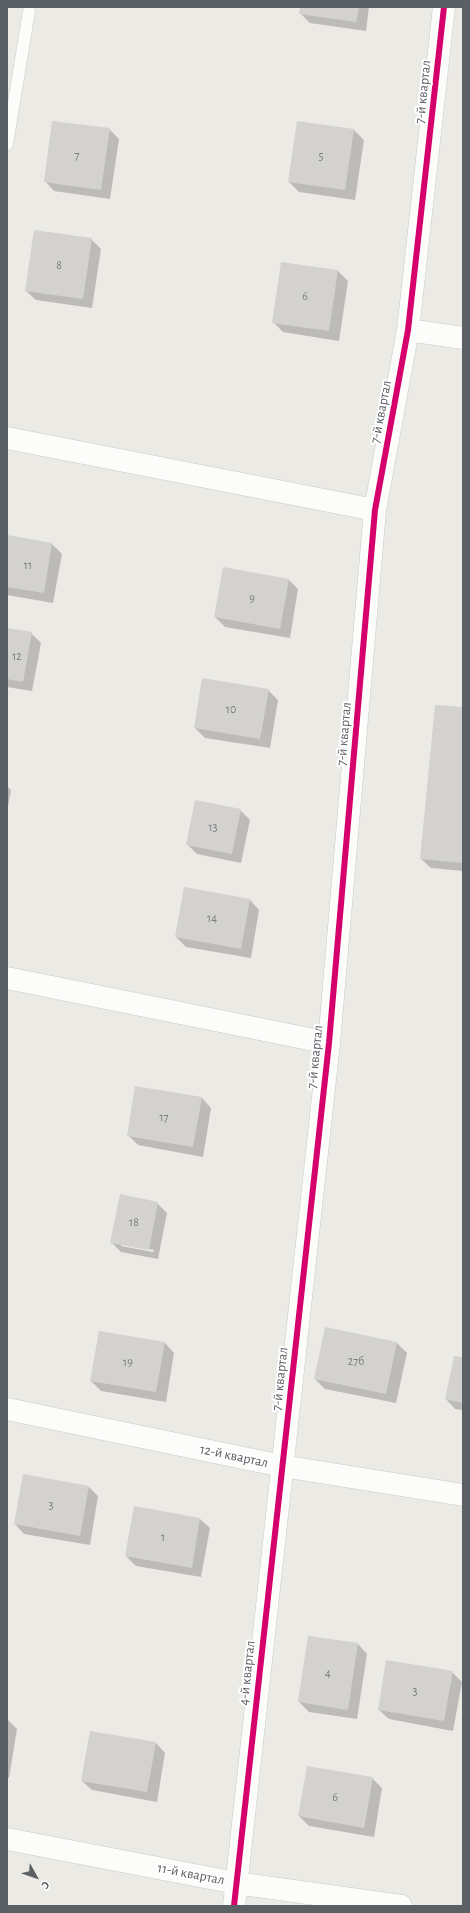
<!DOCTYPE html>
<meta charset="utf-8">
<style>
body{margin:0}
#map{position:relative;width:470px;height:1913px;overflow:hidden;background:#eceae5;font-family:"Alegreya Sans",sans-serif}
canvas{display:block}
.frame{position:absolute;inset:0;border:8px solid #5b6065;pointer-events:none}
.north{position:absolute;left:16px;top:1857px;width:40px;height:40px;-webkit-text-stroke:3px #fff;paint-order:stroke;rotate:130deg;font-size:11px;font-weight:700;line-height:16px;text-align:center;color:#5b6065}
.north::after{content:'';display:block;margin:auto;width:14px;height:18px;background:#5b6065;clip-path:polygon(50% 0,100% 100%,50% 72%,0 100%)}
</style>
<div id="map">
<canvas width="470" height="1913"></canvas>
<div class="frame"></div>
<div class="north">С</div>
</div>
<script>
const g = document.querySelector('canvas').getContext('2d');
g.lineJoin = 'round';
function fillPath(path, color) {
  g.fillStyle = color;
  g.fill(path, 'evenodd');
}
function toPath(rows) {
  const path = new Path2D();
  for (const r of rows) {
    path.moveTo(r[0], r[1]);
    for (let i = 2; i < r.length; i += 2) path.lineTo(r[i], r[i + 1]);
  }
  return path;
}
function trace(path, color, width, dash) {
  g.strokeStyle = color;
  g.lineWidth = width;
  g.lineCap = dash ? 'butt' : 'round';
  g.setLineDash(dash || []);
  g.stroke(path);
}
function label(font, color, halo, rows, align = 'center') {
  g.font = font + ' "Alegreya Sans",sans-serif';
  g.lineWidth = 4;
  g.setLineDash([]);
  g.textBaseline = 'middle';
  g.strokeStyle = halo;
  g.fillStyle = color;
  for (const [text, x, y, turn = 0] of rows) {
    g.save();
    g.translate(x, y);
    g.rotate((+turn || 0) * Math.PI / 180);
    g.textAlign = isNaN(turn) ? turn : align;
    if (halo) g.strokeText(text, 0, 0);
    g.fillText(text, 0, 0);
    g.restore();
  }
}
const shadow = toPath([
 [301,7,369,7,366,31,310,23,300,13],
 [298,122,354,130,364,140,355,200,299,192,289,182],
 [109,129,119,139,110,199,54,191,45,181],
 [91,239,101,249,92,308,36,300,26,291],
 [338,271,348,281,339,341,283,332,273,322],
 [7,536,52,544,62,554,53,603,7,595],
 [289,580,298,589,290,638,225,627,215,617],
 [7,629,31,633,41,643,32,691,7,687],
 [268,690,278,700,270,748,205,738,195,728],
 [463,708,463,871,431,868,421,859],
 [7,786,11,790,7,813],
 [240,810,250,820,241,863,197,854,187,844],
 [250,900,259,910,251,958,186,947,176,937],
 [202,1098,211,1108,203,1157,138,1145,128,1135],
 [157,1203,167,1213,158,1259,121,1252,111,1242],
 [121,1244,154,1250,153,1252,121,1246],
 [165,1343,174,1353,166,1402,101,1391,91,1381],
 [397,1343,407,1353,396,1403,325,1389,315,1379],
 [463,1358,463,1410,455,1409,446,1399],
 [89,1487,98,1496,90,1545,24,1534,15,1524],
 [200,1519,210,1528,201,1577,136,1566,126,1556],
 [358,1644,367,1654,357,1719,309,1712,299,1702],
 [452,1672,462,1682,453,1731,389,1719,379,1710],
 [7,1719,17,1729,9,1778,7,1778],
 [156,1743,165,1753,157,1802,92,1790,82,1781],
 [372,1778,382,1788,374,1837,309,1826,299,1816]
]);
const building = toPath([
 [300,7,359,7,356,22,299,14],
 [52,121,110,128,101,190,44,182],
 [297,121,354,129,345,190,288,182],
 [34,230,92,238,83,299,25,291],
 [281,262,338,270,329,331,272,323],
 [7,535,52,543,44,593,7,587],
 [223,567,289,579,280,629,214,617],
 [7,628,32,632,23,682,7,679],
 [202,678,269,689,260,739,194,728],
 [435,705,463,707,463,863,420,859],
 [195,800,241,809,232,854,186,845],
 [184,887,250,899,241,949,175,937],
 [135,1086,202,1097,193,1147,127,1136],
 [120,1194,158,1202,149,1250,110,1243],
 [325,1327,397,1342,386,1394,314,1379],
 [99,1331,165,1342,156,1392,90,1381],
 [454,1356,463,1357,463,1403,445,1399],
 [23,1474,89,1486,80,1536,14,1524],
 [134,1506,200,1518,192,1568,125,1556],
 [308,1636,358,1643,348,1710,298,1702],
 [386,1660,453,1671,444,1721,378,1710],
 [90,1731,156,1742,147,1792,81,1781],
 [307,1766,373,1777,364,1828,298,1816]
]);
const lane = toPath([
 [7,144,29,11]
]);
const street = toPath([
 [408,330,463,338],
 [7,438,375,510],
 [7,978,329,1043],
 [7,1409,282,1466,463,1495],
 [7,1839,236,1883,401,1906],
 [234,1906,329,1043,375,510,408,330,444,7]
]);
const cycleway = toPath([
 [234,1906,329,1043,375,510,408,330,444,7]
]);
const numberNames = [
 ["7",77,155],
 ["5",321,156],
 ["8",59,265],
 ["6",305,296],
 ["11",28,565],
 ["9",252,598],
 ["12",17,656],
 ["10",231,709],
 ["13",213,827],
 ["14",212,918],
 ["17",164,1117],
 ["18",134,1222],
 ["27б",356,1361],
 ["19",128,1362],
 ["3",51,1505],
 ["1",163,1537],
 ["4",328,1673],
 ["3",415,1691],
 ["6",335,1797]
];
const streetNames = [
 ["7-й квартал",423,92,-84],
 ["7-й квартал",381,412,-79],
 ["7-й квартал",344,734,-85],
 ["7-й квартал",315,1057,-84],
 ["7-й квартал",280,1379,-84],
 ["12-й квартал",234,1456,12],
 ["4-й квартал",247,1673,-84],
 ["11-й квартал",191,1874,11]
];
fillPath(shadow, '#0003');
fillPath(building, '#d3d2cf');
trace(lane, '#c8c9c8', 13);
trace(street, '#c8c9c8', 23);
trace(lane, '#fcfcfb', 12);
trace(street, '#fcfcfb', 22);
trace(cycleway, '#d6006c', 6);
label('12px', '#7a7e80', null, numberNames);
label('14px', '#5b6065', '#fff', streetNames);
</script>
